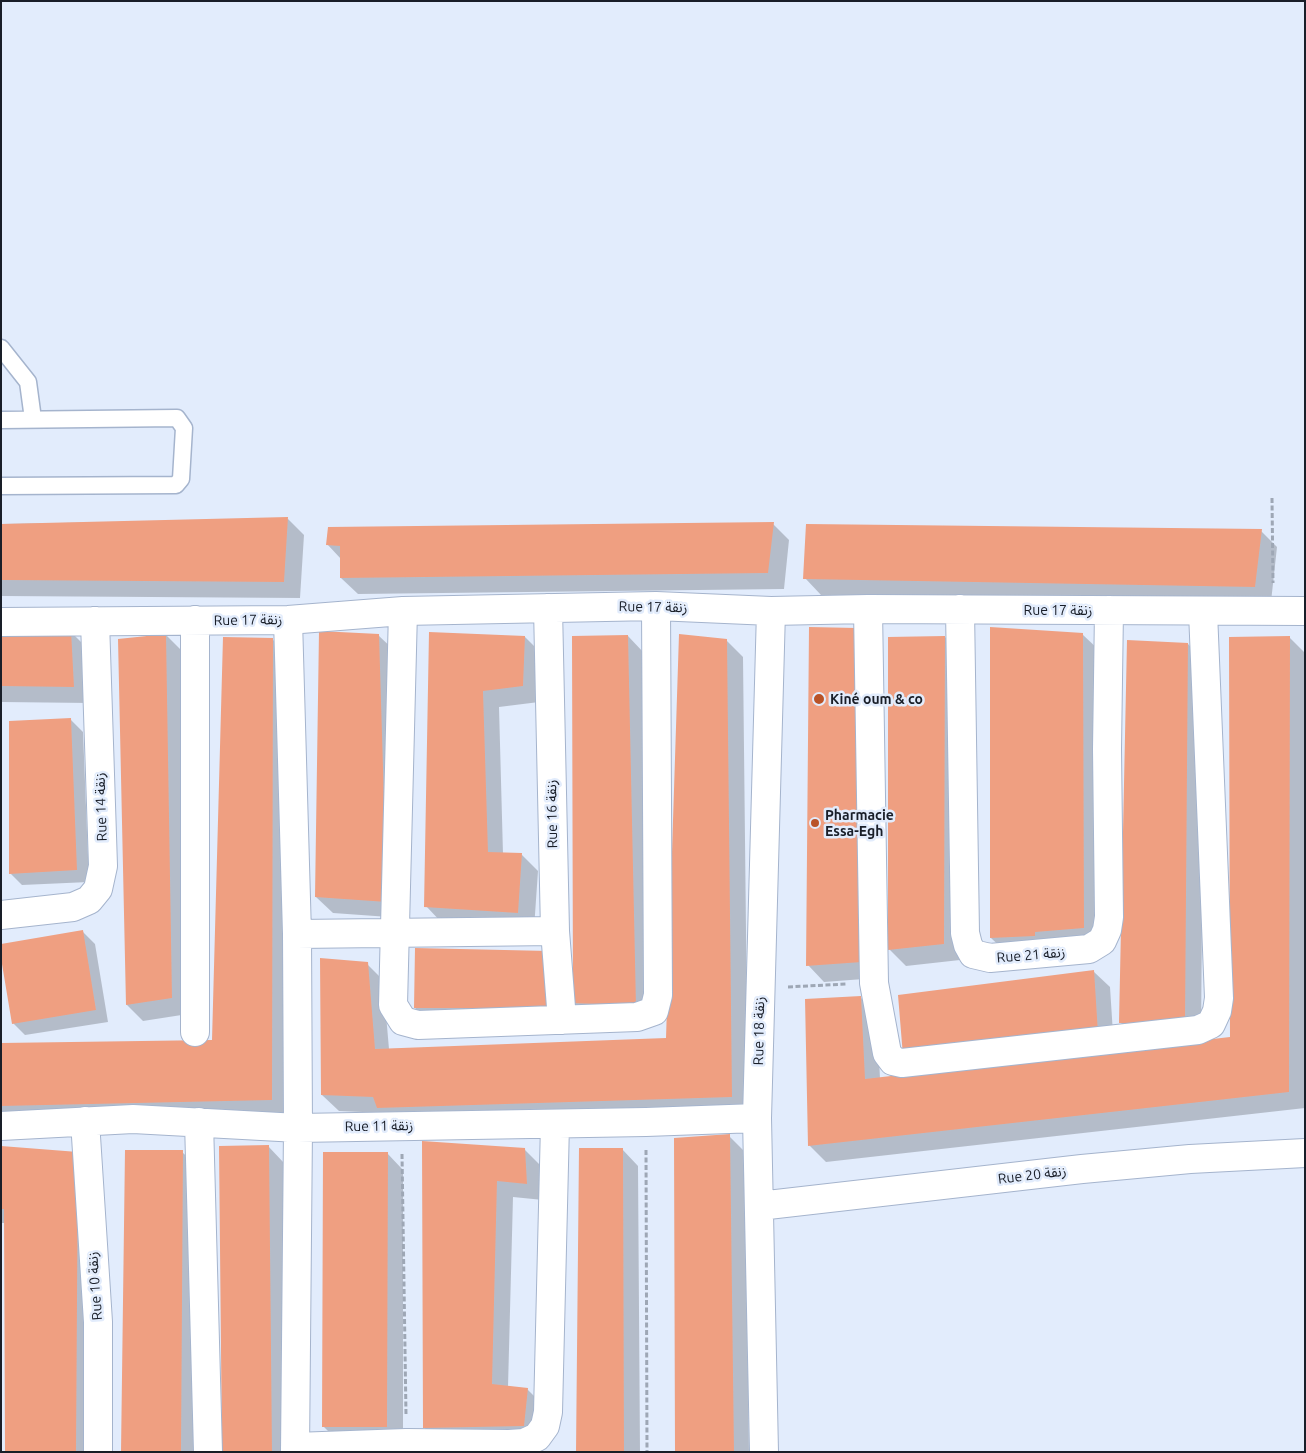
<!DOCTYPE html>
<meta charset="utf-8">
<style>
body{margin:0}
#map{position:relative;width:1306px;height:1453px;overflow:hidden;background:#e2ecfc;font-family:Ubuntu,sans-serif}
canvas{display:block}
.frame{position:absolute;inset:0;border:2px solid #191e28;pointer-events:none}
</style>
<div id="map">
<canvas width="1306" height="1453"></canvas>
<div class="frame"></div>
</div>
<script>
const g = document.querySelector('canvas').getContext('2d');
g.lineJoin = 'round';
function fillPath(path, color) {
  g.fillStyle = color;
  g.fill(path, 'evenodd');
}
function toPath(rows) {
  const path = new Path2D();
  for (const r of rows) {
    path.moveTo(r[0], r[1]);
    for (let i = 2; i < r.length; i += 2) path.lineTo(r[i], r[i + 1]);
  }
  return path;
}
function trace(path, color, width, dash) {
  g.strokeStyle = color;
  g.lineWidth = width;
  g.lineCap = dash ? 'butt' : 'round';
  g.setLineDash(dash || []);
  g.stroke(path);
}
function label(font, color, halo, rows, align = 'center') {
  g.font = font + ' Ubuntu,"Noto Sans Arabic",sans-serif';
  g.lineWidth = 5;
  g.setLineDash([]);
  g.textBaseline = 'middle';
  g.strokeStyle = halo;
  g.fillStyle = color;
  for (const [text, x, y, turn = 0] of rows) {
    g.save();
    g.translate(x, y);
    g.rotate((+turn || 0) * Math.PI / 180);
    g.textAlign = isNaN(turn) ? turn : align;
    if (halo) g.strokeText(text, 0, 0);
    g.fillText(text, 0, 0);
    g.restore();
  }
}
const shadow = toPath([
 [288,519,304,535,300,598,1,596,1,524],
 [773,524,789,540,784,589,358,594,341,578,341,559,327,544],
 [1261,531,1277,547,1271,602,821,595,805,578],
 [1,631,70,631,87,648,90,703,1,702],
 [430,634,525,637,541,653,539,702,499,707,503,854,521,854,538,871,534,929,442,923,426,906],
 [1082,634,1099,650,1100,944,1008,954,991,938],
 [166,635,182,651,188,1014,143,1021,127,1005,119,640],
 [378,635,395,651,403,918,333,913,316,897],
 [628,636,644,653,652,1022,590,1019,574,1003],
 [945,637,961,654,960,960,906,966,889,949],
 [1289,637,1305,653,1305,1108,826,1162,809,1145,860,997,877,1013,880,1079,1231,1038],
 [272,639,289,655,287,1116,1,1122,1,1045,213,1041],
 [726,640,743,657,748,1112,384,1113,339,1111,322,1095,367,964,383,980,389,1049,667,1040],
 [1188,644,1204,661,1201,1039,1137,1039,1120,1022],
 [871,646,877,978,824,982,808,965],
 [71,720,83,732,89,882,22,885,10,873],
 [83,932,95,944,108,1022,25,1035,13,1023],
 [549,953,559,1020,428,1020,415,1008],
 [1093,971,1110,987,1114,1049,899,997],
 [729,1136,745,1152,749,1452,676,1452],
 [423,1142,524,1149,541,1166,543,1200,513,1197,508,1387,527,1389,544,1406,540,1442,440,1444,424,1427],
 [268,1146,284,1163,287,1452,223,1452],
 [1,1147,78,1153,91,1452,7,1452,5,1223,1,1223],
 [622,1149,638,1166,640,1452,578,1452],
 [182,1152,199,1168,197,1452,122,1452],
 [387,1153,403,1170,403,1443,340,1443,324,1427]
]);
const building = toPath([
 [288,517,284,582,1,580,1,524],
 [774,522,768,573,340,578,340,546,326,545,328,527],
 [806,524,1262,529,1255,587,803,579],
 [809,627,856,628,862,962,806,966],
 [990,627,1083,633,1084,928,1035,932,1035,936,990,938],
 [1,630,71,630,74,687,1,686],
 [319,631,379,634,387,902,315,897],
 [429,632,525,636,523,686,483,691,488,852,522,853,518,913,424,907],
 [166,634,172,998,126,1005,118,639],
 [679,634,727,639,732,1097,377,1108,373,1097,321,1095,320,958,368,962,375,1049,666,1038],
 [628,635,636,1006,573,1003,572,636],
 [945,636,944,944,888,950,888,637],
 [1290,636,1289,1092,808,1146,805,999,861,996,865,1079,1230,1037,1229,637],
 [223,637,273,638,272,1100,1,1106,1,1043,212,1040],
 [1127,640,1188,643,1185,1023,1119,1023],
 [71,718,77,870,9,874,9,721],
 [83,930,96,1010,12,1024,1,958,1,944],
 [415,948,549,951,547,1008,414,1008],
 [1094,970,1098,1033,903,1056,898,995],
 [730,1134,734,1452,675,1452,674,1138],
 [422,1141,525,1148,527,1184,497,1181,492,1384,528,1388,524,1426,423,1428],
 [269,1145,272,1452,222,1452,219,1146],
 [1,1146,78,1152,76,1452,5,1452,4,1209,1,1209],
 [579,1148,623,1148,624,1452,576,1452],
 [125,1150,183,1150,181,1452,121,1452],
 [323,1152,388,1152,387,1427,322,1427]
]);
const path = toPath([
 [1272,498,1273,583],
 [788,987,847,984],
 [646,1150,647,1452],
 [402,1154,406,1415]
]);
const service = toPath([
 [1,348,28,382,33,419],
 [1,420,177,418,184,428,181,479,176,485,1,486]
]);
const minor = toPath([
 [548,608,555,931,562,1020],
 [868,609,874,983,887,1053,893,1061,902,1063,1198,1030,1211,1024,1217,1011,1219,998,1203,612],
 [960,609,965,933,968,945,973,954,990,958,1089,949,1102,941,1107,930,1109,917,1107,749,1109,610],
 [403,611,393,1005,403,1021,418,1025,637,1017,654,1011,658,995,656,606],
 [288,620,297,934,298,1128,295,1452],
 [1,622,288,620,403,611,656,606,771,611,868,609,1305,611],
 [1,915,73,907,89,900,98,889,103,866,95,621],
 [297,934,555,931],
 [195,1032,195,620],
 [85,1121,98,1322,98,1452],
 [199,1122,208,1452],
 [1,1126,133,1119,298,1128,646,1122,757,1118],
 [759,1206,1082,1169,1190,1159,1305,1153],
 [295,1447,406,1443,509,1444,524,1443,537,1437,545,1426,548,1412,555,1124],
 [764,1452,757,1118,771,611]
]);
const markers = [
 [819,699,6,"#b95328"],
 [815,823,5,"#b95328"]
];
const streetNames = [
 ["Rue 17 زنقة",653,607,1],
 ["Rue 17 زنقة",1058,610],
 ["Rue 17 زنقة",248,620,-1],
 ["Rue 14 زنقة",101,807,-92],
 ["Rue 16 زنقة",552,814,-91],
 ["Rue 21 زنقة",1031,955,-5],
 ["Rue 18 زنقة",759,1031,-89],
 ["Rue 11 زنقة",379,1126,-1],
 ["Rue 20 زنقة",1032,1175,-7],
 ["Rue 10 زنقة",95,1286,-94]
];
const poiNames = [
 ["Kiné oum & co",830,699],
 ["Pharmacie",825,815],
 ["Essa-Egh",825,831]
];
fillPath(shadow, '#0003');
fillPath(building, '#ef9f81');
trace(service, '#a5b4cd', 19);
trace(minor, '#a5b4cd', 30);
trace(path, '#9ea7b5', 3, [5, 2.5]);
trace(service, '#fff', 16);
trace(minor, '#fff', 28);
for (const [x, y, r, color] of markers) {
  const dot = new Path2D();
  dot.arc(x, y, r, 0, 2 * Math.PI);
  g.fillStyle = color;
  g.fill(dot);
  trace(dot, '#e2ecfc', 2);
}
label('14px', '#191e28', '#e2ecfc', streetNames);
label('bold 14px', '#191e28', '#e2ecfc', poiNames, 'left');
</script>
